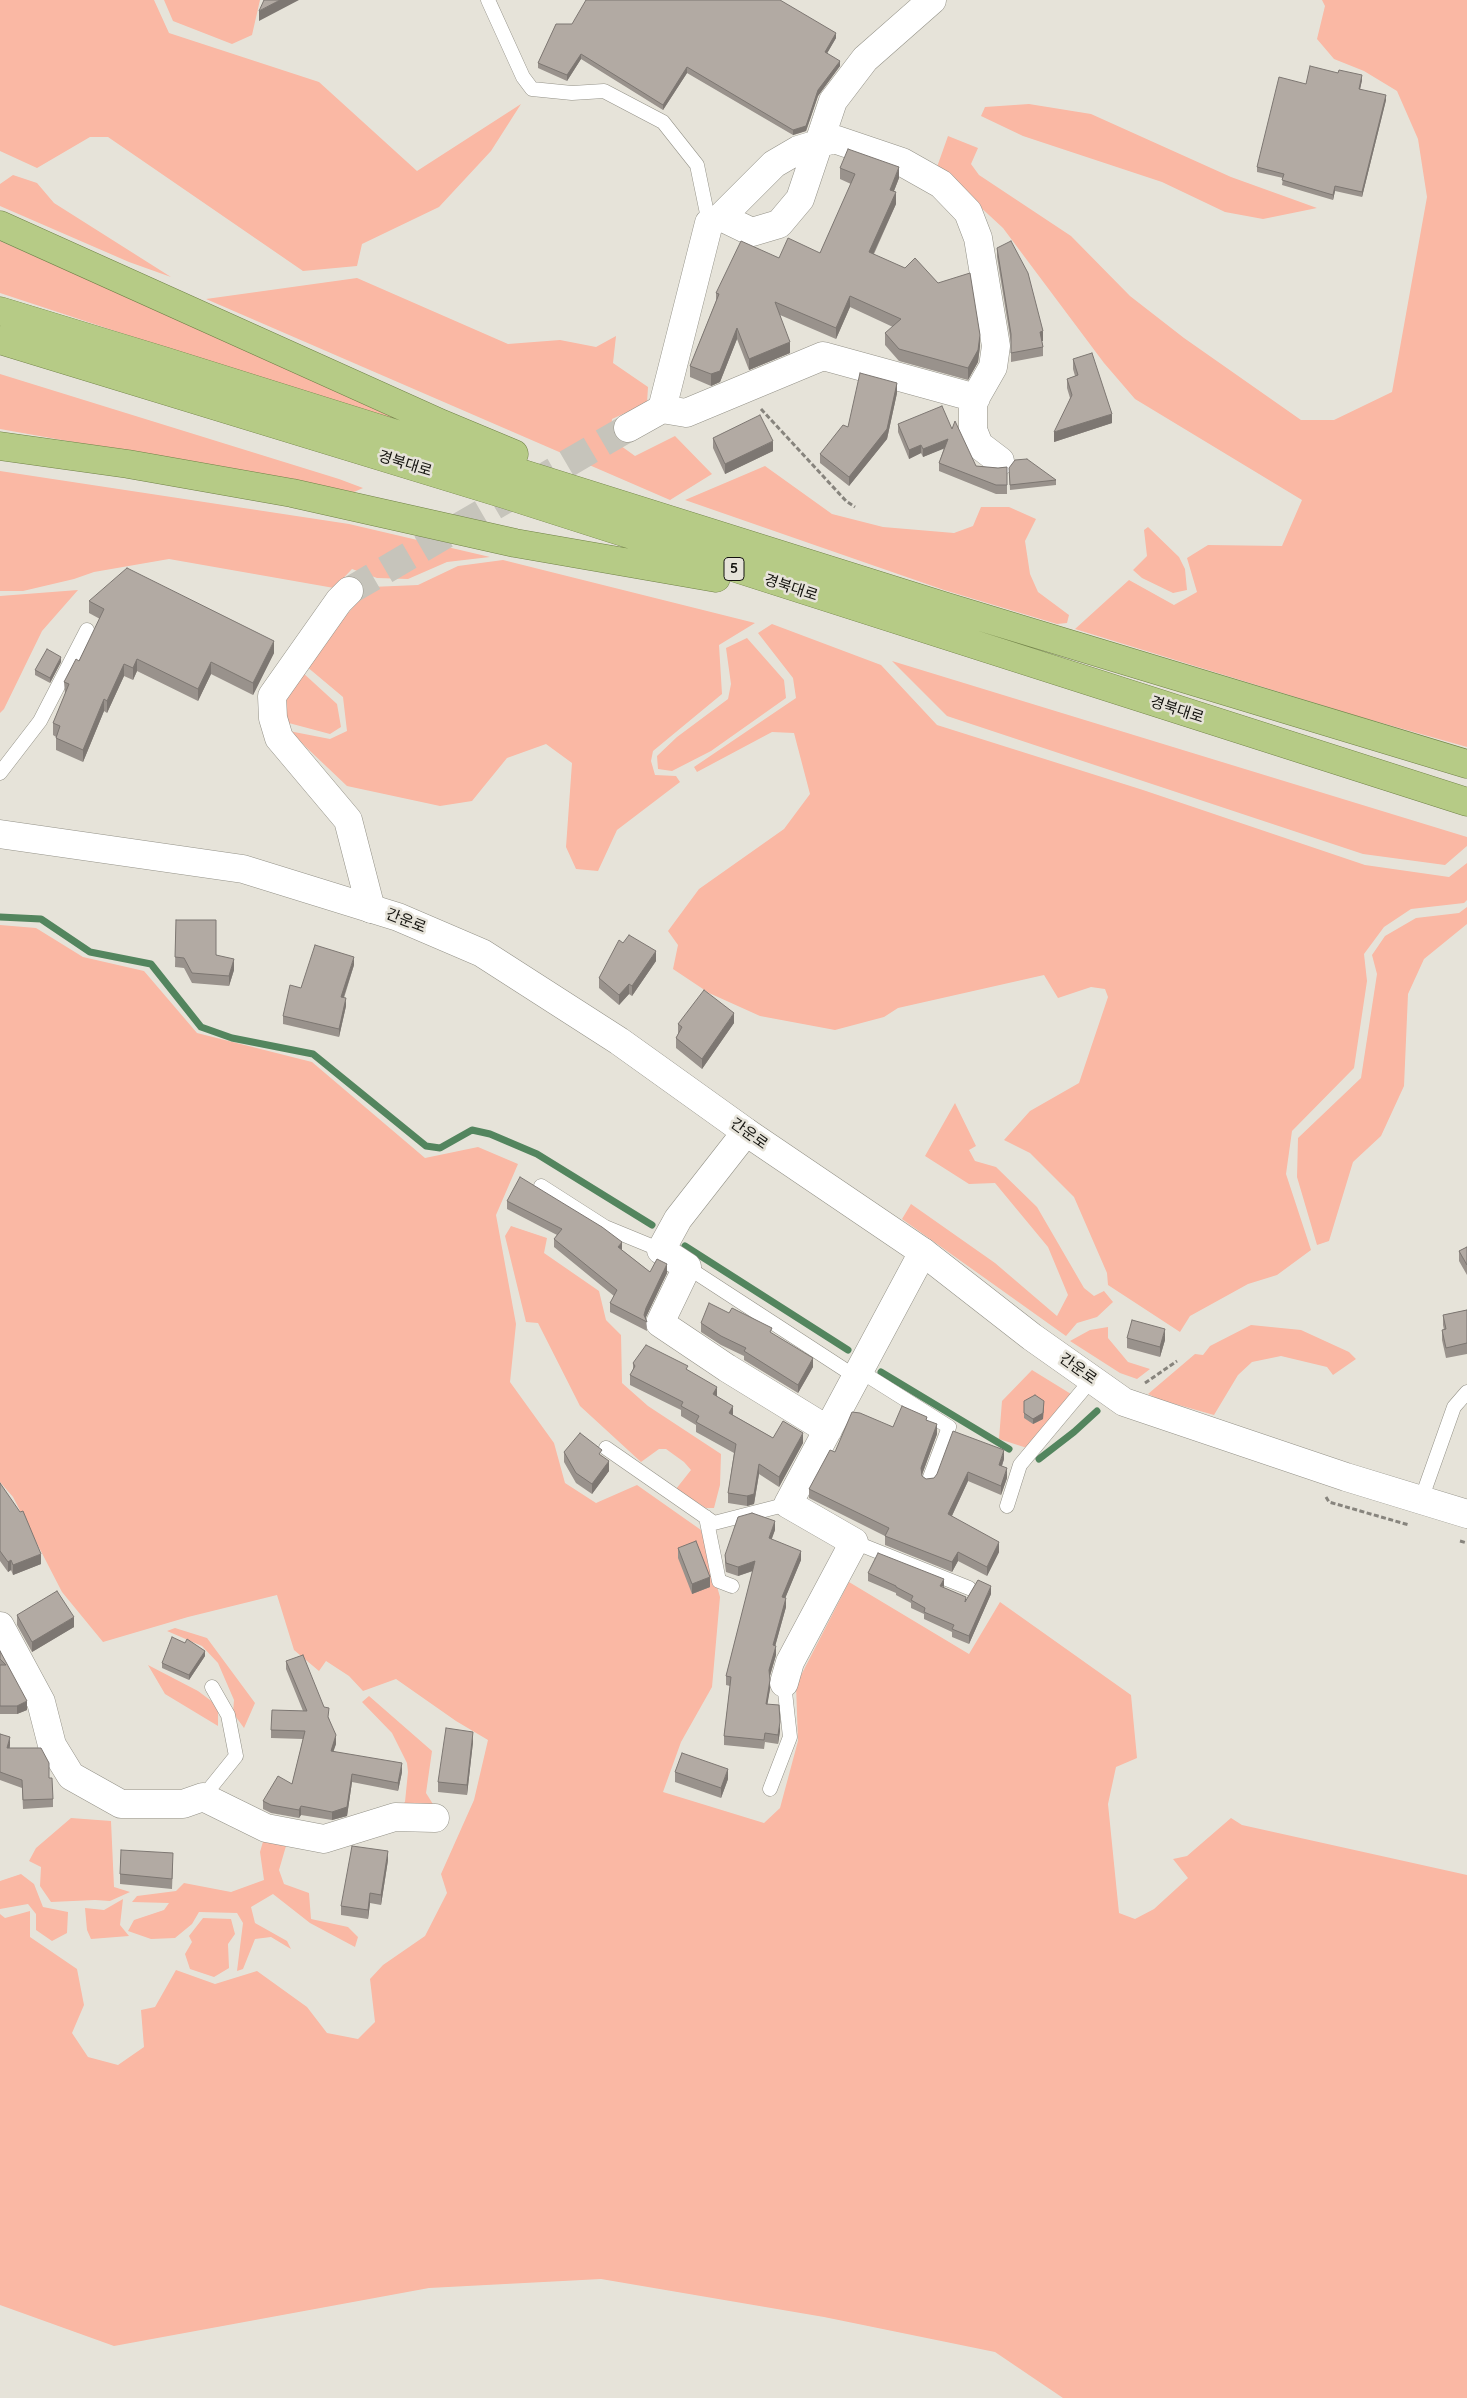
<!DOCTYPE html>
<meta charset="utf-8">
<style>
body{margin:0}
canvas{display:block;background:#e6e3d9}
</style>
<canvas width="1467" height="2398"></canvas>
<script>
const g = document.querySelector('canvas').getContext('2d');
g.lineJoin = 'round';
function fillPath(path, color) {
  g.fillStyle = color;
  g.fill(path, 'evenodd');
}
function toPath(rows) {
  const path = new Path2D();
  for (const r of rows) {
    path.moveTo(r[0], r[1]);
    for (let i = 2; i < r.length; i += 2) path.lineTo(r[i], r[i + 1]);
  }
  return path;
}
function trace(path, color, width, dash) {
  g.strokeStyle = color;
  g.lineWidth = width;
  g.lineCap = dash ? 'butt' : 'round';
  g.setLineDash(dash || []);
  g.stroke(path);
}
function label(font, color, halo, rows, align = 'center') {
  g.font = font + ' Quicksand,"Noto Sans KR",sans-serif';
  g.lineWidth = 5;
  g.setLineDash([]);
  g.textBaseline = 'middle';
  g.strokeStyle = halo;
  g.fillStyle = color;
  for (const [text, x, y, turn = 0] of rows) {
    g.save();
    g.translate(x, y);
    g.rotate((+turn || 0) * Math.PI / 180);
    g.textAlign = isNaN(turn) ? turn : align;
    if (halo) g.strokeText(text, 0, 0);
    g.fillText(text, 0, 0);
    g.restore();
  }
}
const green = toPath([
 [0,0,154,0,169,33,319,82,417,171,521,104,491,151,439,207,362,244,357,266,303,271,108,137,90,137,37,168,0,151],
 [164,0,260,0,252,35,232,44,173,21],
 [1322,0,1467,0,1467,747,1357,716,1075,629,1129,580,1174,605,1197,592,1187,558,1208,545,1282,546,1302,500,1135,399,1104,363,1003,228,937,167,948,136,978,148,971,164,979,175,1071,236,1130,296,1184,338,1301,420,1334,420,1392,392,1427,197,1418,139,1397,91,1364,71,1334,59,1317,39,1325,6],
 [1029,104,1091,114,1231,177,1317,208,1263,219,1225,212,1162,182,1023,136,981,116,985,107],
 [13,175,37,183,54,203,171,277,129,262,0,206,0,184],
 [0,241,409,420,406,427,0,293],
 [357,278,508,344,560,340,596,347,616,336,613,363,648,387,647,403,612,419,610,438,635,456,675,436,712,474,670,500,206,299],
 [0,374,339,479,363,488,354,492,0,429],
 [765,466,832,514,883,527,954,533,973,526,981,507,1009,507,1036,519,1025,541,1030,574,1038,592,1069,615,1067,623,1057,624,944,590,685,500],
 [0,471,349,524,490,557,447,562,408,579,377,578,352,569,334,588,169,559,94,572,74,579,23,591,0,591],
 [1148,527,1179,557,1185,569,1187,590,1173,593,1142,578,1133,570,1147,556,1144,530],
 [503,560,755,623,719,645,722,694,653,751,651,761,655,775,676,776,680,782,617,830,598,871,576,869,566,847,572,763,546,744,507,758,472,801,440,806,347,786,289,731,330,739,347,731,343,697,306,666,312,654,371,587,418,585,458,566],
 [78,590,42,631,4,709,0,713,0,596],
 [772,624,881,665,937,725,1143,790,1365,865,1449,877,1467,863,1467,900,1464,903,1411,909,1384,927,1364,954,1367,981,1354,1068,1292,1131,1286,1174,1311,1250,1277,1275,1248,1284,1190,1316,1180,1332,1108,1285,1107,1273,1074,1197,1030,1153,1004,1140,1030,1111,1079,1083,1108,997,1105,989,1091,987,1058,998,1044,975,898,1008,884,1017,835,1030,760,1016,709,993,673,969,678,945,668,931,699,889,784,829,810,794,794,733,772,732,697,772,694,767,796,698,793,678,758,633],
 [747,638,784,680,786,698,711,751,672,771,658,769,657,756,677,737,728,699,731,684,726,648],
 [892,661,1467,837,1467,846,1445,865,1363,854,947,716],
 [302,672,337,704,341,727,330,734,285,722,280,693],
 [1467,907,1467,924,1424,959,1408,994,1404,1086,1381,1136,1353,1162,1329,1241,1317,1245,1297,1177,1298,1138,1361,1078,1377,974,1372,955,1385,936,1416,918,1459,913],
 [0,925,36,928,83,957,144,971,197,1033,312,1062,425,1158,478,1147,518,1164,496,1215,516,1324,510,1382,554,1443,565,1483,596,1503,637,1485,701,1530,720,1597,712,1687,681,1742,663,1792,764,1823,780,1808,798,1741,796,1685,849,1582,969,1654,1000,1602,1131,1695,1137,1758,1116,1767,1108,1804,1119,1913,1135,1919,1154,1909,1188,1878,1173,1859,1187,1856,1231,1818,1242,1825,1467,1875,1467,2398,1063,2398,995,2352,824,2317,601,2279,429,2288,114,2346,0,2305,0,1914,5,1918,30,1911,30,1937,77,1969,84,2005,72,2033,88,2057,118,2065,144,2047,141,2010,155,2007,176,1970,215,1984,257,1971,307,2007,327,2033,358,2039,375,2022,370,1979,383,1965,425,1936,447,1893,441,1874,474,1800,488,1740,456,1721,396,1679,363,1691,349,1676,326,1661,319,1671,294,1650,277,1595,188,1617,103,1642,62,1592,13,1497,0,1482],
 [955,1103,976,1146,969,1150,975,1161,996,1167,1037,1207,1084,1288,1094,1296,1104,1291,1113,1302,1097,1317,1077,1323,1066,1336,902,1219,911,1204,995,1263,1057,1316,1068,1295,1048,1247,995,1183,969,1184,925,1156],
 [511,1226,547,1238,544,1253,599,1291,606,1320,621,1335,622,1383,648,1406,721,1454,720,1485,714,1508,706,1508,676,1489,691,1470,684,1462,666,1449,659,1449,641,1462,580,1406,538,1323,526,1322,505,1236],
 [1251,1325,1301,1330,1349,1352,1356,1359,1333,1375,1327,1367,1281,1356,1252,1362,1238,1375,1214,1415,1161,1400,1148,1394,1195,1354,1203,1355,1210,1346],
 [1108,1327,1108,1338,1128,1362,1150,1369,1137,1379,1120,1373,1070,1341,1090,1330],
 [1032,1370,1071,1394,1027,1448,999,1439,1002,1401],
 [175,1628,207,1638,255,1703,244,1728,233,1713,234,1700,218,1663,202,1646,167,1631],
 [148,1665,198,1691,218,1706,218,1726,165,1694],
 [369,1696,432,1751,426,1793,436,1809,397,1809,405,1802,408,1772,407,1763,392,1733,362,1702],
 [71,1818,111,1821,114,1887,130,1892,110,1901,95,1900,51,1902,40,1886,41,1867,29,1861,36,1848],
 [264,1838,286,1846,279,1870,284,1884,309,1893,311,1919,348,1927,358,1937,355,1947,310,1923,273,1894,251,1907,255,1923,287,1941,291,1949,271,1937,255,1939,243,1969,237,1971,243,1923,237,1913,199,1912,192,1924,175,1938,151,1939,128,1931,134,1920,164,1910,169,1903,132,1902,137,1896,176,1891,184,1883,231,1892,264,1880,260,1852],
 [21,1874,34,1884,43,1907,68,1912,67,1933,52,1941,36,1930,36,1914,28,1904,0,1909,0,1881],
 [123,1899,120,1925,129,1936,91,1939,87,1930,85,1908,104,1910],
 [203,1918,231,1919,235,1934,228,1944,229,1968,214,1977,190,1969,185,1954,192,1942,189,1936]
]);
const stream = toPath([
 [0,917,41,919,90,952,151,964,201,1027,232,1038,313,1054,426,1146,440,1148,472,1130,490,1134,537,1154,652,1225],
 [685,1246,848,1350],
 [881,1372,1009,1449],
 [1039,1459,1074,1432,1097,1411]
]);
const minorTunnel = toPath([
 [349,591,628,428]
]);
const path = toPath([
 [761,409,846,501,855,507],
 [1145,1383,1177,1361],
 [1326,1497,1329,1502,1409,1525],
 [1460,1541,1467,1543]
]);
const service = toPath([
 [488,0,523,77,532,89,572,93,604,91,663,122,697,165,709,223],
 [0,773,40,721,87,630],
 [541,1186,605,1227,661,1250],
 [687,1267,856,1377],
 [860,1371,949,1427,929,1480],
 [606,1448,714,1523,788,1504],
 [1421,1500,1454,1407,1467,1392],
 [1007,1506,1020,1465,1092,1379],
 [706,1517,719,1581,732,1586],
 [854,1542,969,1588],
 [770,1789,790,1737,784,1683],
 [203,1797,236,1756,228,1715,212,1687]
]);
const minor = toPath([
 [721,217,774,164,798,150,834,139,902,162,941,184,968,212,978,238,996,346,993,367,973,402,973,430,979,445,1000,461],
 [662,409,686,413,823,356,976,398],
 [628,428,662,409,709,223,721,217,752,232,779,224,800,199,833,101,865,59,932,0],
 [349,591,339,601,272,696,273,718,279,738,348,820,371,909],
 [746,1132,678,1219,661,1250,687,1267,660,1323,727,1368,828,1430],
 [0,1626,41,1702,52,1745,71,1776,121,1804,183,1804,203,1797,266,1828,324,1839,395,1817,435,1818],
 [784,1683,790,1662,854,1542,788,1504,923,1252]
]);
const tertiary = toPath([
 [0,834,243,869,398,917,482,953,619,1041,746,1132,923,1252,1032,1337,1124,1402,1346,1477,1467,1514]
]);
const trunk = toPath([
 [0,225,442,424,514,454],
 [0,311,164,361,944,606,1467,764],
 [0,340,504,494,1467,802],
 [0,446,128,464,292,493,515,543,716,578]
]);
const wall = toPath([
 [556,24,836,38,827,53,840,66,818,96,806,131,793,135,687,73,663,110,581,59,567,81,538,68,538,63],
 [1362,80,1360,89,1386,100,1362,197,1335,191,1333,200,1282,185,1283,178,1257,172,1257,167,1306,84],
 [840,168,899,178,894,191,896,204,874,254,980,346,978,362,968,380,899,361,885,345,885,333,893,327,850,307,836,339,780,315,790,353,749,370,737,339,720,382,711,386,690,377,690,366,716,301,716,293,779,258,820,253,851,184,840,179],
 [997,248,1043,341,1042,341,1043,347,1043,356,1011,362,1011,343,997,257],
 [1073,359,1112,423,1054,442,1070,398,1067,388,1067,379,1075,376,1073,369],
 [897,393,887,439,849,486,820,463,820,454,848,427],
 [898,424,952,429,976,466,998,468,1007,467,1007,494,996,494,939,471,939,463,944,448,923,457,921,453,909,459,898,432],
 [713,438,773,451,725,474,713,448],
 [1009,468,1056,480,1056,485,1010,490],
 [89,601,274,653,253,695,211,674,198,701,137,671,133,680,124,676,107,713,104,711,83,762,56,750,56,737,53,735,53,723,65,694,64,682,79,661,100,619,89,613],
 [61,662,50,683,35,675,35,670],
 [176,920,234,970,229,986,192,983,184,968,175,967],
 [623,943,656,961,632,996,629,994,619,1005,599,988,599,978],
 [354,965,344,998,346,1006,339,1037,283,1024,283,1016,301,988],
 [734,1023,702,1069,676,1048,676,1038,678,1034,678,1024],
 [507,1201,622,1250,650,1272,667,1273,646,1317,647,1331,610,1312,610,1303,614,1296,554,1247,554,1239,557,1235,507,1209],
 [1467,1247,1467,1275,1459,1261,1459,1251],
 [1467,1310,1467,1354,1446,1358,1442,1340,1442,1330,1444,1330,1443,1325,1443,1315],
 [729,1313,772,1334,813,1367,798,1393,744,1360,744,1356,721,1345,701,1332,701,1323],
 [1127,1338,1165,1340,1160,1357,1127,1348],
 [633,1363,688,1370,717,1397,733,1415,773,1438,803,1443,779,1487,759,1474,754,1504,747,1506,728,1503,728,1493,734,1453,696,1432,696,1425,681,1416,681,1410,630,1385,630,1375,633,1370],
 [1024,1401,1044,1406,1043,1419,1033,1424,1024,1418],
 [927,1420,937,1434,922,1475,922,1476,926,1479,934,1478,1004,1459,1002,1466,1007,1478,1001,1495,968,1481,952,1516,999,1552,987,1576,958,1561,952,1572,885,1545,885,1536,809,1498,809,1489,835,1452,893,1427],
 [564,1452,602,1456,609,1471,592,1494,576,1483,564,1462],
 [0,1483,41,1564,13,1575,11,1570,8,1572,0,1561],
 [775,1530,771,1539,801,1560,785,1598,786,1607,775,1646,776,1655,770,1676,770,1689,767,1704,780,1731,778,1744,765,1742,764,1749,724,1745,724,1736,730,1686,726,1685,726,1676,753,1571,738,1576,726,1572,725,1564,725,1555],
 [678,1548,710,1587,692,1594,678,1558],
 [868,1573,944,1588,966,1601,991,1594,969,1644,952,1637,952,1632,924,1619,924,1614,911,1608,911,1603,896,1595,896,1593,868,1581],
 [17,1615,74,1627,32,1652,17,1625],
 [0,1651,27,1710,17,1714,0,1714],
 [205,1656,189,1680,162,1668,162,1663],
 [286,1661,329,1718,336,1744,333,1751,402,1772,398,1791,352,1782,347,1816,332,1820,301,1815,299,1818,271,1813,263,1809,263,1801,292,1784,303,1739,271,1738,271,1730,303,1711,286,1669],
 [0,1734,10,1745,10,1748,49,1778,53,1799,53,1807,23,1809,22,1788,0,1780],
 [473,1742,467,1795,438,1792,438,1782],
 [675,1772,728,1779,721,1798,675,1782],
 [388,1860,381,1905,370,1903,368,1919,341,1915,341,1906],
 [173,1863,172,1889,120,1884,120,1874]
]);
const shadedWall = toPath([
 [280,0,299,0,259,21,259,11],
 [836,33,836,38,825,57,825,52],
 [581,54,581,59,567,81,567,75],
 [840,61,840,66,818,96,806,131,793,135,793,130,818,90],
 [687,67,687,73,663,110,663,105],
 [1362,75,1362,80,1359,94,1359,89],
 [1386,95,1386,100,1362,197,1362,192],
 [899,167,899,178,890,201,890,190],
 [1335,186,1335,191,1333,200,1333,195],
 [896,192,896,204,869,263,869,252],
 [850,296,850,307,836,339,836,328],
 [737,328,737,339,720,382,711,386,711,374],
 [1043,331,1043,341,1040,341,1040,332],
 [980,335,980,346,978,362,968,380,968,368],
 [790,342,790,353,749,370,749,359],
 [897,383,897,393,887,439,849,486,849,477],
 [1112,414,1112,423,1054,442,1054,432],
 [948,439,948,447,923,457,923,449],
 [773,441,773,451,725,474,725,464],
 [921,445,921,453,909,459,909,450],
 [274,641,274,653,253,695,253,683],
 [61,657,61,662,50,683,50,678],
 [137,659,137,671,133,680,133,668],
 [211,662,211,674,198,701,198,689],
 [124,664,124,676,107,713,107,701],
 [104,699,104,711,83,762,83,750],
 [656,951,656,961,632,996,632,986],
 [354,957,354,965,341,1005,341,997],
 [234,959,234,970,229,986,229,976],
 [629,984,629,994,619,1005,619,995],
 [346,998,346,1006,339,1037,339,1029],
 [734,1013,734,1023,702,1069,702,1059],
 [622,1242,622,1251,618,1247],
 [667,1264,667,1273,646,1317,645,1321,644,1315,646,1308],
 [1165,1329,1165,1340,1160,1357,1160,1347],
 [813,1358,813,1367,798,1393,798,1385],
 [717,1387,717,1397,713,1394],
 [1044,1401,1043,1419,1033,1424,1033,1419],
 [733,1406,733,1416,729,1413],
 [937,1424,937,1434,921,1477,921,1468],
 [803,1433,803,1443,779,1487,779,1477],
 [1004,1450,1004,1459,999,1474,999,1465],
 [609,1461,609,1471,592,1494,592,1484],
 [759,1464,759,1474,754,1504,747,1506,747,1496],
 [1007,1468,1007,1478,1001,1495,1001,1486],
 [968,1472,968,1481,948,1524,948,1514],
 [775,1521,775,1530,769,1547,769,1538],
 [999,1542,999,1552,987,1576,987,1567],
 [801,1551,801,1560,782,1606,782,1597],
 [958,1552,958,1561,952,1572,952,1562],
 [41,1554,41,1564,13,1575,13,1565],
 [11,1560,11,1570,8,1572,8,1562],
 [755,1561,755,1570,738,1576,738,1567],
 [710,1577,710,1587,692,1594,692,1584],
 [944,1579,944,1587,940,1586],
 [991,1586,991,1594,969,1644,969,1636],
 [786,1598,786,1607,773,1654,773,1645],
 [74,1617,74,1627,32,1652,32,1642],
 [776,1646,776,1655,769,1679,769,1670],
 [205,1651,205,1656,189,1680,189,1675],
 [770,1680,770,1689,766,1713,766,1704],
 [27,1701,27,1710,17,1714,17,1706],
 [780,1722,780,1731,778,1744,778,1735],
 [473,1732,473,1742,467,1795,467,1785],
 [336,1735,336,1744,331,1759,331,1751],
 [10,1737,10,1745,7,1756,7,1748],
 [402,1763,402,1772,398,1791,398,1783],
 [728,1769,728,1779,721,1798,721,1788],
 [352,1774,352,1782,347,1816,332,1820,332,1812],
 [301,1806,301,1815,299,1818,299,1810],
 [388,1851,388,1860,381,1905,381,1895],
 [370,1893,370,1903,368,1919,368,1910]
]);
const building = toPath([
 [264,0,280,0,259,11,264,0],
 [586,0,780,0,836,33,825,52,840,61,818,90,806,126,793,130,687,67,663,105,581,54,567,75,538,63,556,24,572,24,586,0],
 [1310,66,1338,73,1339,70,1362,75,1359,89,1386,95,1362,192,1335,186,1333,195,1282,180,1284,174,1257,167,1279,77,1306,84,1310,66],
 [848,149,899,167,890,190,896,192,869,252,905,268,915,258,938,283,970,273,980,335,978,350,968,368,899,349,885,333,901,319,850,296,836,328,775,302,790,342,749,359,737,328,720,371,711,374,690,366,719,294,716,293,741,241,779,258,788,238,820,253,855,174,840,168,848,149],
 [1011,241,1028,273,1043,331,1040,332,1043,347,1011,353,1011,334,997,248,1011,241],
 [1092,353,1112,414,1054,432,1072,395,1067,379,1078,375,1073,359,1092,353],
 [860,373,897,383,887,429,849,477,820,454,843,425,848,427,860,373],
 [942,406,952,429,955,421,976,466,998,468,1007,467,1007,485,996,485,939,463,948,439,923,449,921,445,909,450,898,424,942,406],
 [760,415,773,441,725,464,713,438,760,415],
 [1027,459,1056,480,1010,485,1009,468,1015,460,1027,459],
 [127,568,274,641,253,683,211,662,198,689,137,659,133,668,124,664,107,701,104,699,83,750,56,738,60,726,53,723,69,684,64,682,76,659,79,661,104,609,89,601,127,568],
 [47,649,61,657,50,678,35,670,47,649],
 [176,920,216,920,216,955,234,959,229,976,192,973,184,958,175,957,176,920],
 [629,935,656,951,632,986,629,984,619,995,599,978,619,940,623,943,629,935],
 [315,945,354,957,341,997,346,998,339,1029,283,1016,290,985,301,988,315,945],
 [704,990,734,1013,702,1059,676,1038,682,1027,678,1024,704,990],
 [520,1177,602,1227,622,1242,618,1247,650,1272,657,1259,667,1264,646,1308,644,1315,647,1322,610,1303,617,1290,554,1239,562,1229,507,1201,520,1177],
 [1467,1247,1467,1265,1459,1251,1467,1247],
 [709,1303,729,1313,732,1308,772,1328,770,1332,813,1358,798,1385,744,1351,746,1348,721,1336,701,1323,709,1303],
 [1467,1310,1467,1343,1446,1348,1442,1330,1446,1329,1443,1315,1467,1310],
 [1132,1320,1165,1329,1160,1347,1127,1338,1132,1320],
 [646,1345,688,1366,686,1369,717,1387,713,1394,733,1406,729,1413,773,1438,783,1421,803,1433,779,1477,759,1464,754,1494,747,1496,728,1493,736,1444,696,1422,699,1416,681,1406,683,1402,630,1375,635,1366,633,1363,646,1345],
 [1035,1395,1044,1401,1043,1413,1033,1419,1024,1413,1024,1401,1035,1395],
 [902,1406,927,1417,926,1420,937,1424,921,1468,922,1476,926,1479,934,1478,937,1474,953,1431,1004,1450,999,1465,1007,1468,1001,1486,968,1472,948,1514,999,1542,987,1567,958,1552,952,1562,885,1536,889,1528,809,1489,830,1450,835,1452,852,1412,860,1413,893,1427,902,1406],
 [580,1433,602,1450,599,1454,609,1461,592,1484,576,1473,564,1452,580,1433],
 [0,1483,20,1512,23,1511,41,1554,13,1565,11,1560,8,1562,0,1551,0,1483],
 [752,1513,775,1521,769,1538,801,1551,782,1597,786,1598,773,1645,776,1646,769,1670,770,1680,766,1704,779,1705,780,1722,778,1735,765,1733,764,1740,724,1736,731,1677,726,1676,755,1561,738,1567,726,1563,725,1555,738,1517,752,1513],
 [696,1541,710,1577,692,1584,678,1548,696,1541],
 [878,1553,944,1579,940,1586,966,1597,965,1602,978,1580,991,1586,969,1636,952,1629,954,1625,924,1612,925,1608,911,1600,913,1596,896,1587,896,1586,868,1573,878,1553],
 [57,1591,74,1617,32,1642,17,1615,57,1591],
 [172,1637,185,1643,187,1639,205,1651,189,1675,162,1663,172,1637],
 [0,1651,27,1701,17,1706,0,1706,0,1665,6,1665,0,1659,0,1651],
 [303,1655,324,1707,329,1708,328,1717,336,1735,331,1751,402,1763,398,1783,352,1774,347,1807,332,1812,301,1806,299,1810,271,1805,263,1801,278,1776,292,1784,305,1731,271,1730,272,1710,307,1711,286,1661,303,1655],
 [446,1728,473,1732,467,1785,438,1782,446,1728],
 [0,1734,10,1737,7,1748,41,1748,49,1763,49,1778,52,1778,53,1799,23,1800,22,1780,0,1772,0,1734],
 [682,1753,728,1769,721,1788,675,1772,682,1753],
 [352,1846,388,1851,381,1895,370,1893,368,1910,341,1906,352,1846],
 [121,1850,173,1853,172,1879,120,1874,121,1850]
]);
const shields = [
 [734,569,20]
];
const shieldNames = [
 ["5",734,569]
];
const streetNames = [
 ["경북대로",405,464,17],
 ["경북대로",791,588,18],
 ["경북대로",1177,710,18],
 ["간운로",406,921,21],
 ["간운로",749,1134,35],
 ["간운로",1078,1369,35]
];
fillPath(green, '#fab8a4');
trace(stream, '#53855e', 7);
trace(minorTunnel, '#c6c4bb', 28, [28, 14]);
trace(service, '#949288', 15);
trace(minor, '#949288', 29);
trace(tertiary, '#949288', 29);
trace(trunk, '#718248', 29);
trace(path, '#87847d', 3, [5, 2.5]);
trace(service, '#fff', 14);
trace(minor, '#fff', 28);
trace(tertiary, '#fff', 28);
trace(trunk, '#b6cb86', 28);
fillPath(wall, '#99928c');
fillPath(shadedWall, '#7d7772');
fillPath(building, '#b2aaa3');
trace(building, '#7d7772', 1);
for (const [x, y, w] of shields) {
  const box = new Path2D();
  box.roundRect(x - w / 2, y - 11.5, w, 23, 4);
  g.fillStyle = '#e6e3d9';
  g.fill(box);
  trace(box, '#13120e', 1);
}
label('bold 14px', '#13120e', null, shieldNames);
label('15px', '#13120e', '#e6e3d9', streetNames);
</script>
